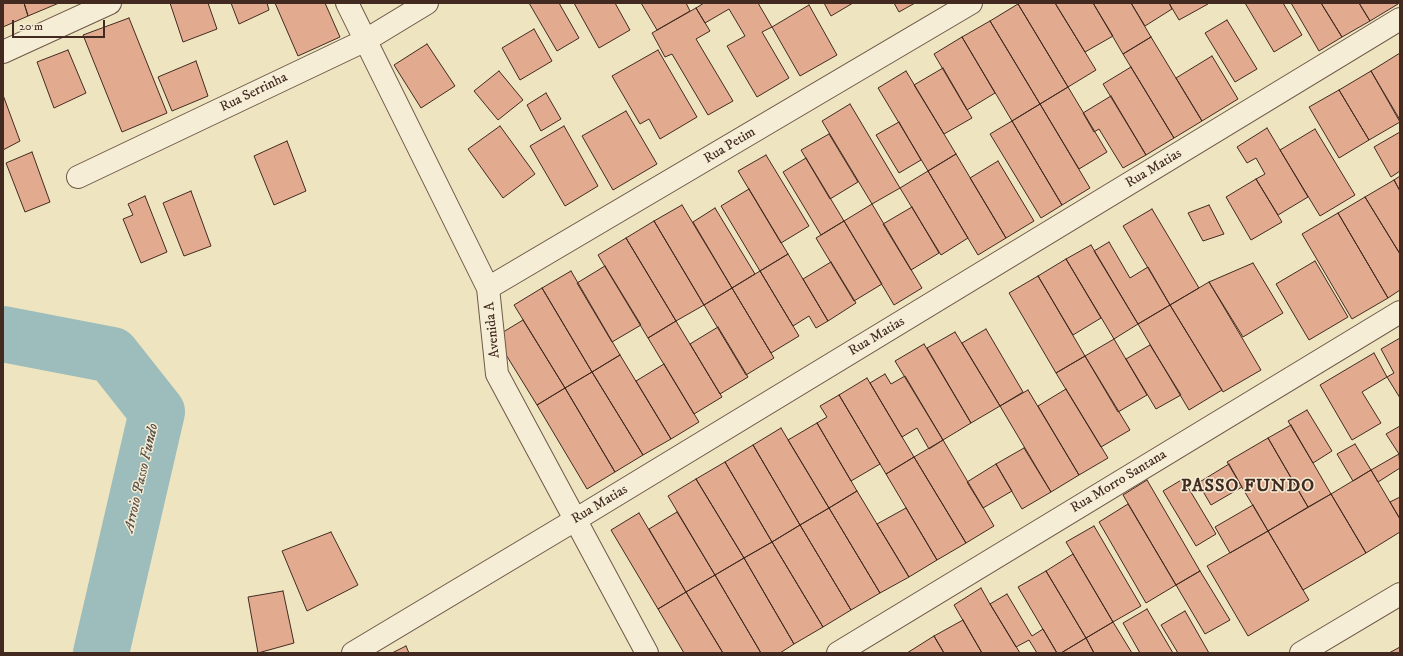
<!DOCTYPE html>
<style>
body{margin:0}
#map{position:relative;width:1403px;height:656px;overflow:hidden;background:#efe4c0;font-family:"IM FELL DW Pica",serif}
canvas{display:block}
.frame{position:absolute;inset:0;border:4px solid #422a20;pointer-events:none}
.scale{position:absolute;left:12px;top:20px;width:93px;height:18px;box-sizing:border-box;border:2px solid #422a20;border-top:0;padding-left:5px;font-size:12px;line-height:14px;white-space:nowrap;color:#422a20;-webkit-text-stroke:3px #f5edd6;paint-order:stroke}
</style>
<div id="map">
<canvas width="1403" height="656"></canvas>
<div class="frame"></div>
<div class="scale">20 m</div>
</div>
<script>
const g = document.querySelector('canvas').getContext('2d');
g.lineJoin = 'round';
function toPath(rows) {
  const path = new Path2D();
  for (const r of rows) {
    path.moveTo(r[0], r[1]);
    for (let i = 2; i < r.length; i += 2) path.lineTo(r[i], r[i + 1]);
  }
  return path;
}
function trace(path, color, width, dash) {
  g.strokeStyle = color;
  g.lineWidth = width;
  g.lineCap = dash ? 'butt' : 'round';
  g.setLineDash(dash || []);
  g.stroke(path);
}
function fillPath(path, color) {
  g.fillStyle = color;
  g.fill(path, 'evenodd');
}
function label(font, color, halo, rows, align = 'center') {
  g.font = font + ' "IM FELL DW Pica",serif';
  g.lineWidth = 3;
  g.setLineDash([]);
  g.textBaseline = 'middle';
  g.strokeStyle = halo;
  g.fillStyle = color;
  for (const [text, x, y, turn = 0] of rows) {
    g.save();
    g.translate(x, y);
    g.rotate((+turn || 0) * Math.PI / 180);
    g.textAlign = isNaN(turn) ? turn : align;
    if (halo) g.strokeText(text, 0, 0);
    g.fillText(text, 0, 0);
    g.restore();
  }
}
const river = toPath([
 [3,334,112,355,157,412,101,653]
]);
const building = toPath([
 [3,3,24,3,28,16,3,27,3,3],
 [24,3,59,3,28,16,24,3],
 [170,3,208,3,217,29,183,42,170,3],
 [231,3,267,3,269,10,239,24,231,3],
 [275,3,325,3,340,37,298,56,275,3],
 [529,3,559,3,579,38,557,51,529,3],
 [574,3,615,3,630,30,599,48,574,3],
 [641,3,686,3,690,11,657,30,641,3],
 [704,3,758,3,772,27,762,32,789,78,757,97,727,46,745,36,729,9,705,23,696,8,704,3],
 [824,3,853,3,831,16,824,3],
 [894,3,915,3,899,12,894,3],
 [1020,3,1055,3,1096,70,1068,87,1018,4,1020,3],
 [1055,3,1093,3,1113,36,1085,52,1055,3],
 [1093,3,1131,3,1151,37,1123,54,1093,3],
 [1131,3,1169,3,1172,9,1145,26,1131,3],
 [1169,3,1207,3,1208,4,1179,20,1169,3],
 [1245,3,1283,3,1302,35,1274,52,1245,3],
 [1291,3,1321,3,1342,37,1319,51,1291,3],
 [1321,3,1359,3,1370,21,1342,37,1321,3],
 [1359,3,1397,3,1398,4,1370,21,1359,3],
 [1018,4,1068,87,1040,104,990,21,1018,4],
 [809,5,837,55,800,76,772,27,809,5],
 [696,8,710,31,696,39,733,101,708,115,672,54,665,57,652,33,696,8],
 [129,18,167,113,122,132,83,35,129,18],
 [1227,20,1257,69,1235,82,1205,33,1227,20],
 [990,21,1040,104,1012,121,962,37,990,21],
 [534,29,552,61,520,80,502,48,534,29],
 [962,37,995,93,967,110,934,54,962,37],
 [1151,37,1202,121,1174,138,1123,54,1151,37],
 [427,44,455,86,421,108,394,65,427,44],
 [68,50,86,93,54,108,37,62,68,50],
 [658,50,697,117,660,139,649,119,640,124,612,76,658,50],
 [1400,53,1400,120,1371,71,1400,53],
 [1212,56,1238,99,1202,121,1176,78,1212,56],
 [196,61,208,96,172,111,158,77,196,61],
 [1131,67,1174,138,1146,155,1103,84,1131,67],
 [943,68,972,118,944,134,914,85,943,68],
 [499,71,523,100,498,120,474,91,499,71],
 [906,71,956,154,928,171,878,88,906,71],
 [1371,71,1400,122,1369,140,1339,90,1371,71],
 [1068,87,1107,152,1079,169,1040,104,1068,87],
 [1339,90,1369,140,1339,158,1309,107,1339,90],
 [546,93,561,119,541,131,527,105,546,93],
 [3,95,20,141,3,150,3,95],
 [1111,96,1146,155,1123,168,1099,129,1094,132,1083,113,1111,96],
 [850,104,900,188,872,204,822,121,850,104],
 [1040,104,1090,188,1062,205,1012,121,1040,104],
 [626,111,657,164,613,190,582,136,626,111],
 [1012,121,1062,205,1041,218,990,134,1012,121],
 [899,122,921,160,899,173,876,135,899,122],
 [500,126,535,174,503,198,468,149,500,126],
 [564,126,598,186,565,206,530,146,564,126],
 [1267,128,1308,197,1278,215,1256,179,1265,174,1256,158,1247,163,1237,147,1267,128],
 [1315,129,1355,195,1320,216,1280,150,1315,129],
 [1400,132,1400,171,1391,177,1374,147,1400,132],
 [829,134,858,182,830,199,801,150,829,134],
 [287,141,306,191,274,205,254,156,287,141],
 [32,152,50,202,25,212,6,163,32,152],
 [956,154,1006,238,978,255,928,171,956,154],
 [766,155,809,226,781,243,738,171,766,155],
 [806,158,844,221,821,235,783,172,806,158],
 [998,161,1034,221,1006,238,970,178,998,161],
 [928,171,968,238,941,255,900,188,928,171],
 [1400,176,1400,191,1394,180,1400,176],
 [1256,179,1282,222,1251,240,1226,197,1256,179],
 [1394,180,1400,191,1400,254,1365,197,1394,180],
 [749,189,788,254,760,271,721,206,749,189],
 [191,191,211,246,184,256,163,203,191,191],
 [145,196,167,252,141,263,123,219,133,215,128,204,145,196],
 [1365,197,1400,254,1400,290,1388,298,1338,213,1365,197],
 [872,204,922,288,894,305,844,221,872,204],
 [682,205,732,288,704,305,654,221,682,205],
 [1209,205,1224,234,1203,241,1188,213,1209,205],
 [912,207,939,253,911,270,883,224,912,207],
 [715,208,755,274,732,288,693,222,715,208],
 [1152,209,1199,288,1170,305,1123,226,1152,209],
 [1338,213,1388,298,1352,319,1302,234,1338,213],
 [654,221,704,305,676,321,626,238,654,221],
 [844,221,882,284,854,301,816,238,844,221],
 [626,238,676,321,648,338,598,255,626,238],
 [1109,242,1130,278,1148,267,1170,305,1138,324,1094,251,1109,242],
 [1091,245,1138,324,1114,339,1066,259,1091,245],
 [788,254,828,321,816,328,809,316,793,326,760,271,788,254],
 [1066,259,1101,318,1073,335,1038,276,1066,259],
 [1315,261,1348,317,1309,340,1276,284,1315,261],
 [831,262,856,303,828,321,803,279,831,262],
 [1253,263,1283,313,1243,337,1209,282,1253,263],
 [605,266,641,325,612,342,577,283,605,266],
 [571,271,620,355,592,372,542,288,571,271],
 [760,271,799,336,771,353,732,288,760,271],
 [1038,276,1085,356,1056,373,1009,293,1038,276],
 [1209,282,1261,370,1223,392,1170,305,1209,282],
 [542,288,592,372,565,388,514,305,542,288],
 [732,288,774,358,746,375,704,305,732,288],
 [1170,305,1222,390,1189,410,1138,324,1170,305],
 [523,320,565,388,537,405,495,337,523,320],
 [676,321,722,397,694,414,648,338,676,321],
 [718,327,748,377,720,394,690,344,718,327],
 [986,329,1023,392,1000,406,962,343,986,329],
 [955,332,1000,406,971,423,927,348,955,332],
 [1400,338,1400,398,1387,377,1394,373,1381,349,1400,338],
 [1114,339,1147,395,1118,412,1085,356,1114,339],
 [924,344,971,423,943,440,895,361,924,344],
 [1150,345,1181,395,1156,409,1126,359,1150,345],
 [1374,353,1387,377,1362,392,1381,423,1352,440,1320,385,1374,353],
 [620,355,671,439,643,455,592,372,620,355],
 [1085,356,1130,430,1101,447,1056,373,1085,356],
 [664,364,699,422,671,439,636,381,664,364],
 [592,372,643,455,615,472,565,388,592,372],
 [885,374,891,384,905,376,943,440,929,449,917,428,902,437,870,383,885,374],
 [867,378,914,457,886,474,839,395,867,378],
 [565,388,615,472,587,489,537,405,565,388],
 [1066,389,1108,458,1079,475,1038,406,1066,389],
 [1028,390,1079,475,1051,492,1000,406,1028,390],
 [839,395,880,464,851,481,817,423,827,417,820,406,839,395],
 [1307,410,1332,451,1313,463,1288,421,1307,410],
 [817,423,857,491,829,508,788,440,817,423],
 [1291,425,1331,494,1308,507,1268,438,1291,425],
 [1400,426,1400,453,1399,454,1386,434,1400,426],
 [781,428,829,508,800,525,753,445,781,428],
 [1268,438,1308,507,1268,531,1227,462,1268,438],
 [943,440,994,526,966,543,914,457,943,440],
 [1355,444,1371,470,1353,481,1337,454,1355,444],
 [753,445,800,525,772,542,725,462,753,445],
 [1024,448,1051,492,1022,509,996,464,1024,448],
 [1399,454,1400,468,1378,482,1371,470,1399,454],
 [914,457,966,543,937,560,886,474,914,457],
 [725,462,772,542,744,558,696,479,725,462],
 [996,464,1012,491,983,508,967,482,996,464],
 [1229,464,1242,487,1211,505,1198,483,1229,464],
 [1371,470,1400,519,1400,532,1366,553,1331,494,1371,470],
 [696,479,744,558,715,575,668,496,696,479],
 [1183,479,1216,534,1196,546,1163,491,1183,479],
 [1147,480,1200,571,1176,585,1123,495,1147,480],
 [857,491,909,577,880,593,829,508,857,491],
 [1331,494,1366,553,1303,590,1268,531,1331,494],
 [1400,497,1400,519,1390,502,1400,497],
 [1128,504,1176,585,1146,603,1099,522,1128,504],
 [1253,505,1268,531,1230,553,1215,527,1253,505],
 [829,508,880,593,851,610,800,525,829,508],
 [906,508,937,560,909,577,877,524,906,508],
 [677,512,715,575,686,592,649,529,677,512],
 [639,513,686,592,658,609,611,530,639,513],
 [800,525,851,610,823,627,772,542,800,525],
 [1094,526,1141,606,1113,622,1066,542,1094,526],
 [1268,531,1309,600,1248,636,1207,566,1268,531],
 [331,532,358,585,307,611,282,551,331,532],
 [772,542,823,627,794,644,744,558,772,542],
 [1073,554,1113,622,1086,638,1046,571,1073,554],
 [744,558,794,644,780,653,761,653,715,575,744,558],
 [1046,571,1086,638,1061,653,1057,653,1018,587,1046,571],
 [1200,571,1230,620,1205,634,1176,585,1200,571],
 [715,575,761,653,723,653,686,592,715,575],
 [981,588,990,604,1020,653,982,653,954,605,981,588],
 [283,591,294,643,258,653,248,597,283,591],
 [686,592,723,653,684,653,658,609,686,592],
 [1007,594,1032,636,1043,629,1057,653,1037,653,1029,640,1016,647,990,604,1007,594],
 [1147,609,1173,653,1140,653,1123,623,1147,609],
 [1185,611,1209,653,1178,653,1161,625,1185,611],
 [963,620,982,653,944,653,934,636,963,620],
 [1113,622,1132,653,1094,653,1086,638,1113,622],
 [934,636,944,653,907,653,934,636],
 [1086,638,1094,653,1061,653,1086,638],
 [406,646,409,653,392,653,406,646],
 [1400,647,1400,653,1389,653,1400,647]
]);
const street = toPath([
 [347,3,488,288,497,374,647,653],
 [3,52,110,3],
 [78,177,366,40,427,3],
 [488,288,971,3],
 [353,653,575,520,1400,19],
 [838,653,1400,312],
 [1301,653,1400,594]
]);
const streetNames = [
 ["Rua Serrinha",254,93,-26],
 ["Rua Petim",730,146,-31],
 ["Rua Matias",1154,169,-31],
 ["Avenida A",493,330,-96],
 ["Rua Matias",877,337,-31],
 ["Rua Morro Santana",1119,482,-31],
 ["Rua Matias",600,505,-31]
];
const waterNames = [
 ["Arroio Passo Fundo",142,478,-77]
];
const districtNames = [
 ["PASSO FUNDO",1248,487]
];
trace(river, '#9cbdbb', 56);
fillPath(building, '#e2ab8f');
trace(building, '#422a20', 1);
trace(street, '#6d5848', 24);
trace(street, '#f5edd6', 22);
label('14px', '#422a20', '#f5edd6', streetNames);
label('italic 15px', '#584f47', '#f5edd6', waterNames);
g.letterSpacing = '1px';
label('bold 18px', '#422a20', '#f5edd6', districtNames);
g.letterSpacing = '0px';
</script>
